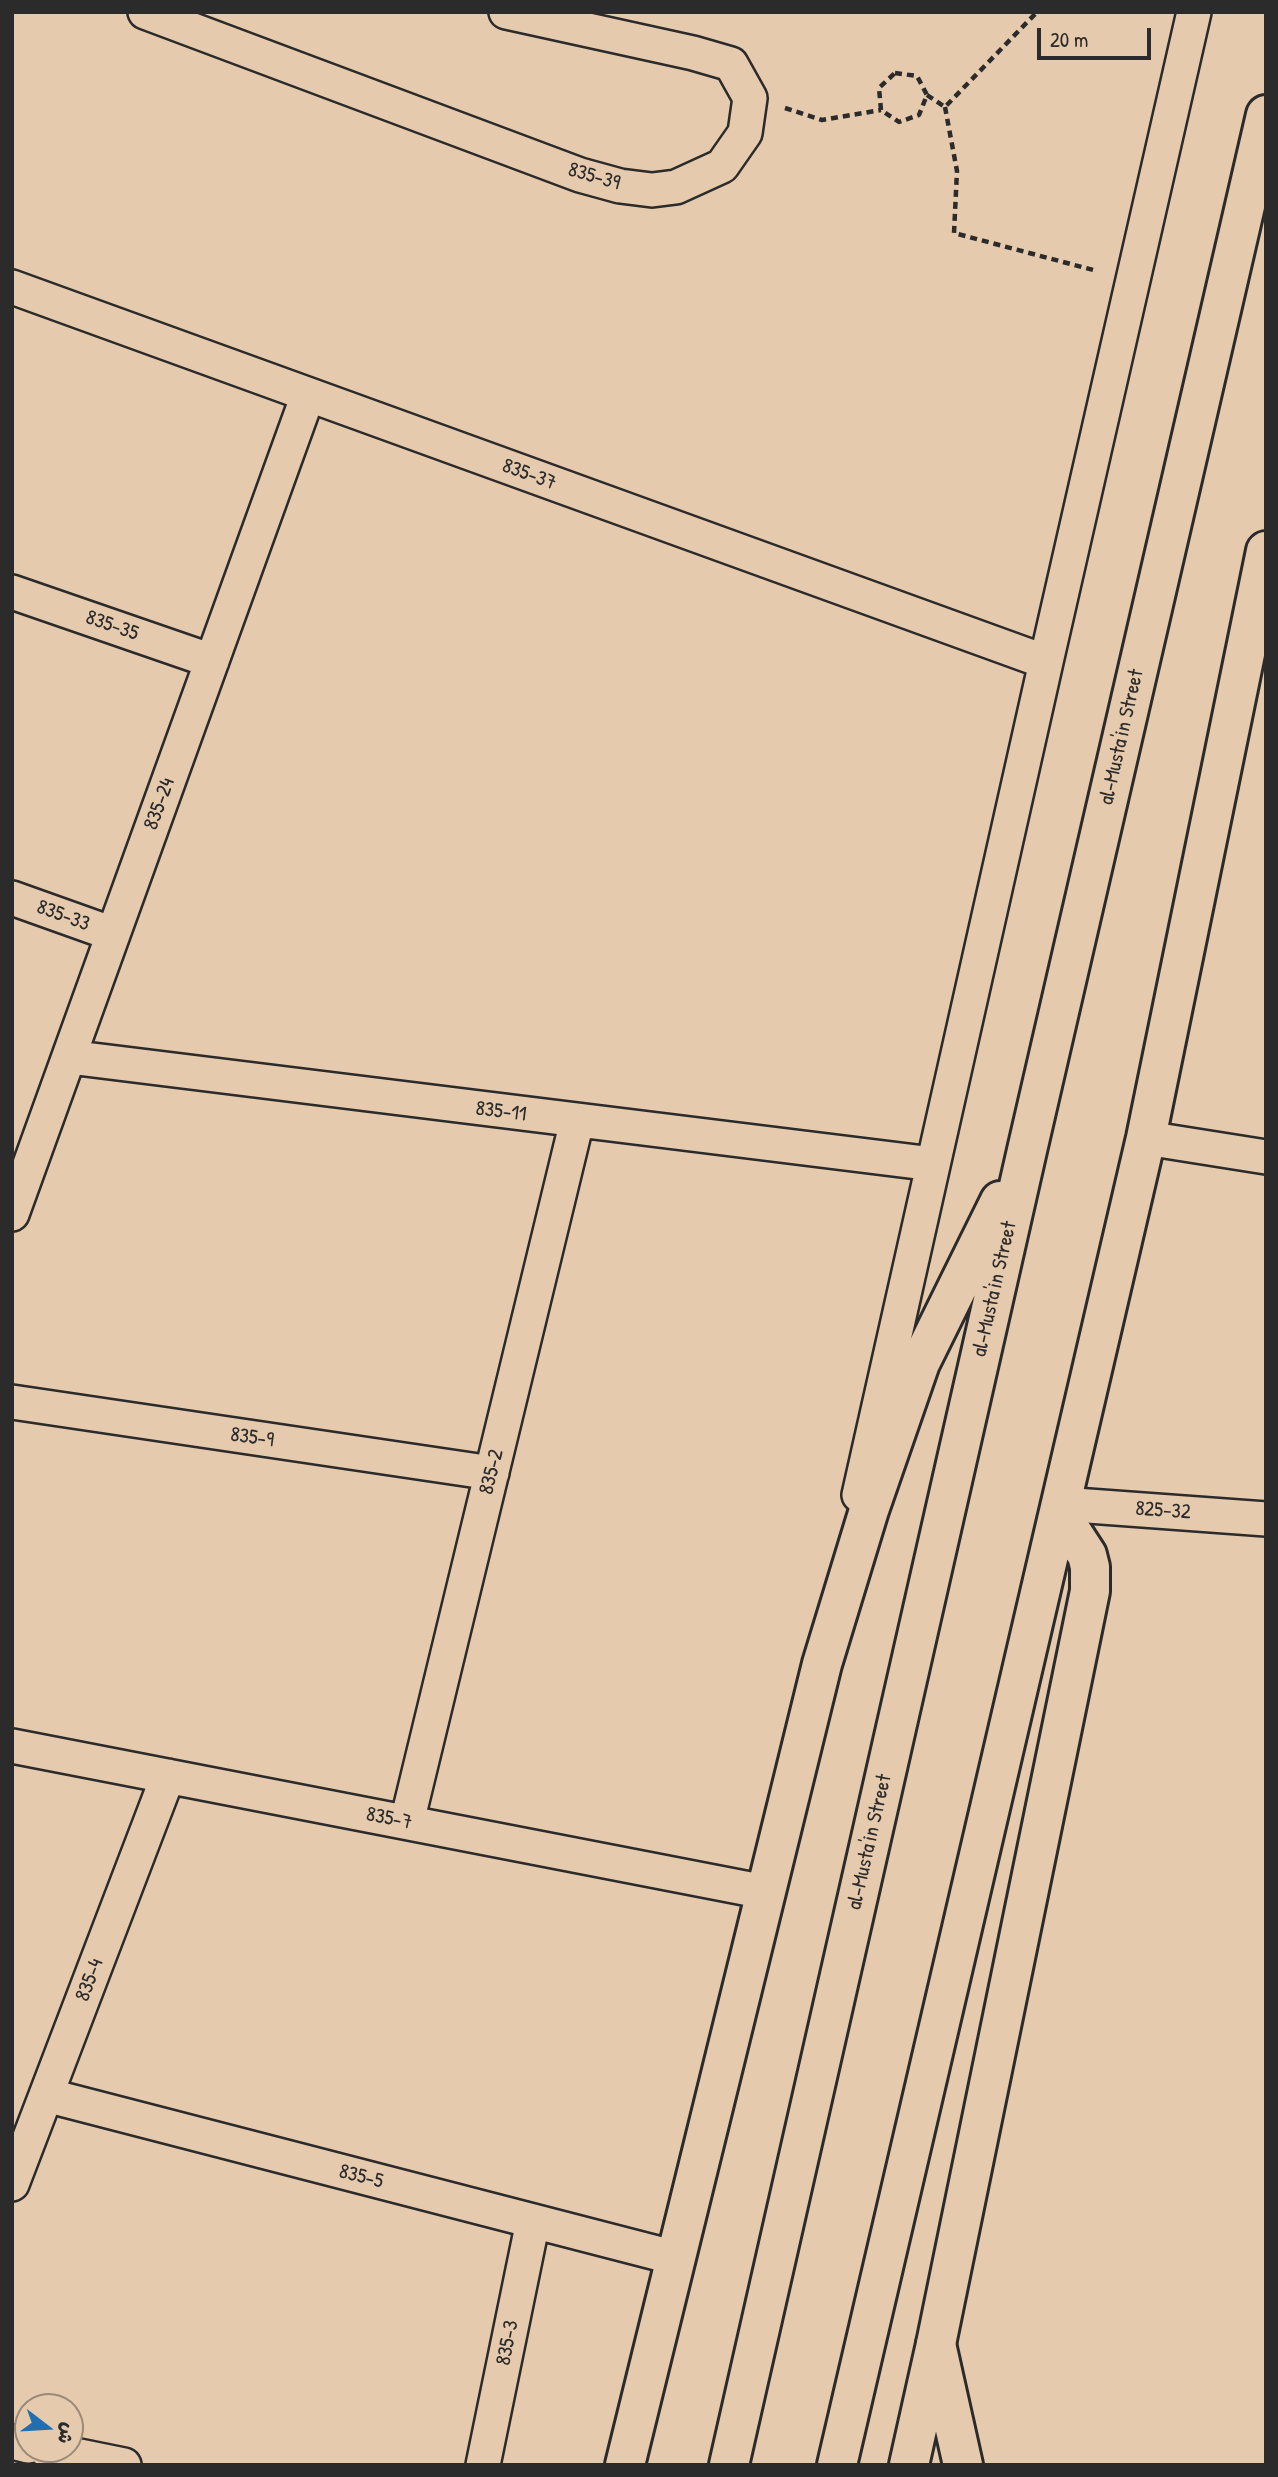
<!DOCTYPE html>
<meta charset="utf-8">
<style>
body{margin:0}
#map{position:relative;width:1278px;height:2477px;overflow:hidden;background:#e6caad;font-family:"Patrick Hand","Playpen Sans Arabic",sans-serif}
canvas{display:block}
.frame{position:absolute;inset:0;border:14px solid #2b2b2b;pointer-events:none}
.north{position:absolute;left:14px;top:2393px;width:70px;height:70px;box-sizing:border-box;background:#e6caad;border:2px solid #9b8a79;border-radius:50%;rotate:107deg;font-size:19px;font-weight:700;line-height:28px;text-align:center;color:#2b2b2b}
.north::after{content:'';display:block;margin:auto;width:24px;height:32px;background:#1f6fb2;clip-path:polygon(50% 0,100% 100%,50% 72%,0 100%)}
.scale{position:absolute;left:1037px;top:28px;width:114px;height:32px;box-sizing:border-box;border:4px solid #2b2b2b;border-top:0;padding-left:9px;font-size:21px;line-height:24px;white-space:nowrap;color:#2b2b2b;-webkit-text-stroke:5px #e6caad;paint-order:stroke}
</style>
<div id="map">
<canvas width="1278" height="2477"></canvas>
<div class="frame"></div>
<div class="north">ش</div>
<div class="scale">20 m</div>
</div>
<script>
const g = document.querySelector('canvas').getContext('2d');
g.lineJoin = 'round';
function toPath(rows) {
  const path = new Path2D();
  for (const r of rows) {
    path.moveTo(r[0], r[1]);
    for (let i = 2; i < r.length; i += 2) path.lineTo(r[i], r[i + 1]);
  }
  return path;
}
function trace(path, color, width, dash) {
  g.strokeStyle = color;
  g.lineWidth = width;
  g.lineCap = dash ? 'butt' : 'round';
  g.setLineDash(dash || []);
  g.stroke(path);
}
function label(font, color, halo, rows, align = 'center') {
  g.font = font + ' "Patrick Hand",sans-serif';
  g.lineWidth = 6;
  g.setLineDash([]);
  g.textBaseline = 'middle';
  g.strokeStyle = halo;
  g.fillStyle = color;
  for (const [text, x, y, turn = 0] of rows) {
    g.save();
    g.translate(x, y);
    g.rotate((+turn || 0) * Math.PI / 180);
    g.textAlign = isNaN(turn) ? turn : align;
    if (halo) g.strokeText(text, 0, 0);
    g.fillText(text, 0, 0);
    g.restore();
  }
}
const path = toPath([
 [895,73,917,76,927,95,919,115,899,122,881,110,879,88,895,73],
 [927,95,945,107,1037,12],
 [945,107,957,171,954,233,1097,271],
 [785,108,822,120,881,110]
]);
const street = toPath([
 [145,12,580,175,620,186,652,190,676,187,722,166,745,133,750,98,731,64,693,53,506,12],
 [12,287,1046,662],
 [12,592,212,661],
 [12,898,113,934],
 [69,1057,933,1164],
 [1146,1138,1266,1157],
 [12,1214,308,395],
 [12,1402,492,1473],
 [859,1495,1046,662,1194,12],
 [1061,1504,1266,1519],
 [12,1746,765,1892],
 [407,1822,577,1121],
 [46,2095,676,2258],
 [12,2184,168,1776],
 [12,2442,28,2446],
 [45,2449,124,2465],
 [483,2465,533,2221]
]);
const secondary = toPath([
 [936,2344,963,2465]
]);
const primary = toPath([
 [625,2465,822,1664,869,1510,920,1363,1000,1201],
 [729,2465,1028,1146,1266,115],
 [837,2465,1146,1138,1266,551],
 [909,2465,936,2344,1090,1591,1090,1567,1087,1555,1074,1535,1057,1520]
]);
const streetNames = [
 ["835-39",594,177,16],
 ["835-37",529,475,20],
 ["835-35",112,626,19],
 ["al-Musta'in Street",1122,737,-77],
 ["835-24",160,804,-70],
 ["835-33",63,916,20],
 ["835-11",501,1112,7],
 ["al-Musta'in Street",995,1289,-77],
 ["835-9",252,1438,8],
 ["835-2",492,1472,-76],
 ["825-32",1163,1511,4],
 ["835-7",389,1819,11],
 ["al-Musta'in Street",870,1842,-77],
 ["835-4",90,1980,-69],
 ["835-5",361,2177,14],
 ["835-3",508,2343,-79]
];
trace(street, '#2b2b2b', 38);
trace(secondary, '#2b2b2b', 44);
trace(primary, '#2b2b2b', 44);
trace(path, '#2b2b2b', 4.5, [7, 5]);
trace(street, '#e6caad', 33);
trace(secondary, '#e6caad', 38);
trace(primary, '#e6caad', 38);
label('21px', '#2b2b2b', '#e6caad', streetNames);
</script>
